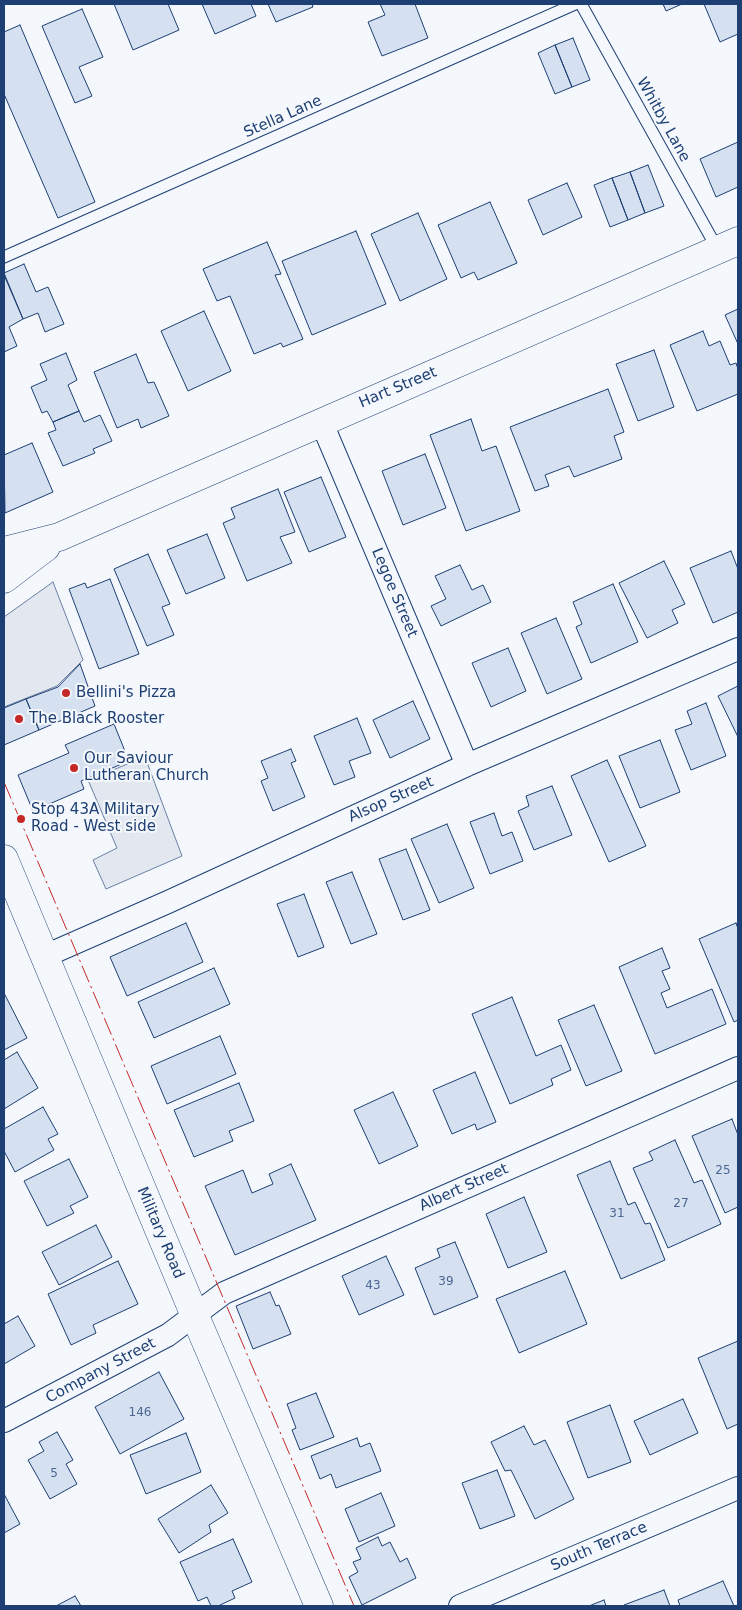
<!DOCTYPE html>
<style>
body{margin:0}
#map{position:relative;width:742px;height:1610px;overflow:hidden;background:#f4f7fb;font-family:"DejaVu Sans",sans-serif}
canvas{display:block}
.frame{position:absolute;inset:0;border:5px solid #1d3f73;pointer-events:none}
</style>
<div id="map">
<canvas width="742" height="1610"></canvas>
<div class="frame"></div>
</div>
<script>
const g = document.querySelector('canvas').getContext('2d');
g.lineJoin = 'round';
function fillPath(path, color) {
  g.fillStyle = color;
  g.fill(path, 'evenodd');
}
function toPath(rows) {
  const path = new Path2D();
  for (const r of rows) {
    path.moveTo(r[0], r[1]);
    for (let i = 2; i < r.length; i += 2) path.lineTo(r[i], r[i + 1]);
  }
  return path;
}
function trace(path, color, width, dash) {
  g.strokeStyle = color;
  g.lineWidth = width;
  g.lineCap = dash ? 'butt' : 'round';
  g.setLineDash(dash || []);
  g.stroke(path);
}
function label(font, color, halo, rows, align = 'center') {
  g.font = font + ' "DejaVu Sans",sans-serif';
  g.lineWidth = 4;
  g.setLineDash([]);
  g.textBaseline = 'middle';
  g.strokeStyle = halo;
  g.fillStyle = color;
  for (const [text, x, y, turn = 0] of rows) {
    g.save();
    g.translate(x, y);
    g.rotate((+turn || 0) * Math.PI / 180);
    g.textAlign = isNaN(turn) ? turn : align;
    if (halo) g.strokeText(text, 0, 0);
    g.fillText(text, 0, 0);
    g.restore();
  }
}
const parking = toPath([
 [53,582,83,660,57,686,4,707,4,617,53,582],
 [145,757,182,856,106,889,93,860,117,848,88,780,145,757]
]);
const building = toPath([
 [114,4,168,4,179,30,133,50,114,4],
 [202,4,251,4,256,16,215,34,202,4],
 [268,4,312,4,313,7,276,22,268,4],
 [380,4,415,4,428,38,382,56,368,22,385,15,380,4],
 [663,4,682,4,666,11,663,4],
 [704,4,738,4,738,34,720,42,704,4],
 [82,9,103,57,79,67,92,96,75,103,42,26,82,9],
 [20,25,95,202,58,218,4,94,4,32,20,25],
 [573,38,590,80,572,87,555,45,573,38],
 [555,45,572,87,555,94,538,53,555,45],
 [738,142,738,187,716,197,700,159,738,142],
 [648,165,664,206,645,213,630,172,648,165],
 [630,172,645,213,628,220,612,178,630,172],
 [612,178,628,220,610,227,594,185,612,178],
 [567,183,582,217,543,235,528,200,567,183],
 [490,202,517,263,478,280,474,272,461,278,438,225,490,202],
 [418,213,447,279,400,301,371,234,418,213],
 [356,231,386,304,312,335,282,261,356,231],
 [267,242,281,274,275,275,303,339,283,347,281,343,254,354,230,296,217,301,203,269,267,242],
 [24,264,36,292,48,287,64,324,45,332,38,313,23,319,4,273,24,264],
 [4,275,23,319,9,327,17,346,4,352,4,275],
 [738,309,738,344,725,315,738,309],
 [204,311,231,371,188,391,161,331,204,311],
 [703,331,709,346,720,341,730,365,736,363,738,369,738,394,697,411,670,345,703,331],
 [654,350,674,407,638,421,616,364,654,350],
 [66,353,77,380,68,385,79,411,53,422,47,411,42,413,31,387,47,380,40,364,66,353],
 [136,354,148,383,154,382,169,416,141,428,138,419,117,428,94,372,136,354],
 [608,389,624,432,614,436,622,459,574,477,569,466,545,475,549,486,535,491,510,427,608,389],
 [79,411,84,422,100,415,112,441,93,449,95,453,63,466,48,433,56,430,53,422,79,411],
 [471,419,482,451,496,446,520,511,466,531,430,435,471,419],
 [32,443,53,492,5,513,4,455,32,443],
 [425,454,446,508,403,525,382,471,425,454],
 [321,477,346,537,309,552,284,492,321,477],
 [278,489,295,532,280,537,292,563,247,581,223,523,235,518,231,508,278,489],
 [207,534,225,578,186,594,167,550,207,534],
 [731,551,738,569,738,612,713,623,690,568,731,551],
 [148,554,170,604,162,607,174,635,147,646,114,569,148,554],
 [664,561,685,604,672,610,678,623,647,638,619,583,664,561],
 [460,565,472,590,483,585,491,602,441,626,431,606,446,599,435,576,460,565],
 [110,579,139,654,99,669,69,589,85,583,87,588,110,579],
 [613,584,638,642,591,663,576,627,582,624,573,602,613,584],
 [556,618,582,679,547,694,521,633,556,618],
 [508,648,526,691,491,707,472,663,508,648],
 [80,664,95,706,39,730,26,699,58,687,80,664],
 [738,686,738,737,718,696,738,686],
 [26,699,39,730,4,745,4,708,26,699],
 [413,701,430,739,390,758,373,720,413,701],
 [706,703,726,756,691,770,675,730,692,724,687,711,706,703],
 [357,718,371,753,349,761,355,777,334,785,314,736,357,718],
 [114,724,129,761,81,781,84,789,33,811,18,775,69,753,65,745,114,724],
 [660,740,680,792,640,808,619,756,660,740],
 [291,749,296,761,291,763,305,797,273,811,261,781,268,778,261,761,291,749],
 [607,760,646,846,609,862,571,776,607,760],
 [552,786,572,835,534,850,518,811,529,806,526,796,552,786],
 [494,813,502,836,512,832,523,861,490,874,470,822,494,813],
 [447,824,474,888,439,903,411,839,447,824],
 [406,849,430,910,403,920,379,859,406,849],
 [352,872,377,934,351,944,326,882,352,872],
 [304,894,324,947,298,957,277,904,304,894],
 [186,923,203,962,127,996,110,957,186,923],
 [736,923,738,929,738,1020,734,1022,699,939,736,923],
 [662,948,670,968,662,971,670,989,661,993,667,1008,712,989,726,1024,655,1054,619,967,662,948],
 [214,968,230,1004,154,1038,138,1002,214,968],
 [4,993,27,1038,4,1050,4,993],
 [512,997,536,1056,561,1045,571,1070,551,1079,553,1085,510,1104,472,1014,512,997],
 [594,1005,622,1071,586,1086,558,1020,594,1005],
 [220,1036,236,1074,167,1104,151,1066,220,1036],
 [17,1052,38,1088,4,1109,4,1060,17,1052],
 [475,1072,496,1122,477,1130,475,1124,452,1134,433,1090,475,1072],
 [239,1083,254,1121,229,1131,233,1141,194,1157,174,1110,239,1083],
 [393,1092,418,1146,379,1164,354,1110,393,1092],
 [43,1107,58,1134,48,1139,54,1150,15,1172,4,1151,4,1129,43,1107],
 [732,1119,738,1135,738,1207,725,1213,692,1136,732,1119],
 [675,1140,694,1183,702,1180,721,1224,668,1248,633,1168,653,1160,649,1152,675,1140],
 [69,1159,88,1197,70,1206,74,1213,47,1226,24,1181,69,1159],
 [610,1161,628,1205,635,1202,645,1224,650,1223,665,1260,621,1279,577,1175,610,1161],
 [291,1164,316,1220,235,1255,205,1186,243,1170,252,1193,273,1184,269,1174,291,1164],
 [524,1197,547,1252,508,1268,486,1214,524,1197],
 [96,1225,112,1257,59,1285,42,1252,96,1225],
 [455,1242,478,1297,434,1315,415,1268,440,1257,437,1249,455,1242],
 [386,1256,404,1295,359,1315,342,1276,386,1256],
 [118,1261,138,1304,93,1325,96,1333,71,1345,48,1294,118,1261],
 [565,1271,587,1324,519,1353,496,1299,565,1271],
 [270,1292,276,1306,279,1305,291,1334,253,1349,236,1306,270,1292],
 [18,1316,35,1346,4,1364,4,1324,18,1316],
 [738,1341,738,1424,727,1429,698,1358,738,1341],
 [159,1372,184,1419,120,1454,95,1407,159,1372],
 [316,1393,334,1437,300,1450,292,1430,296,1428,287,1404,316,1393],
 [683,1399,698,1433,650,1455,634,1421,683,1399],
 [610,1405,631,1462,588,1478,567,1422,610,1405],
 [524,1426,534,1445,545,1440,574,1499,535,1519,511,1470,505,1471,491,1442,524,1426],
 [57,1432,73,1460,66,1464,77,1484,50,1499,28,1460,44,1451,39,1442,57,1432],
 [186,1433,201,1472,146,1494,130,1455,186,1433],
 [357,1438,360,1447,370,1443,381,1471,336,1488,331,1474,320,1479,311,1456,357,1438],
 [497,1470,515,1516,480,1529,462,1483,497,1470],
 [211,1485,228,1513,209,1525,211,1532,179,1553,158,1519,211,1485],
 [381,1493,395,1526,359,1542,345,1509,381,1493],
 [4,1494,20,1524,4,1533,4,1494],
 [378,1537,382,1546,390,1542,400,1562,407,1558,416,1578,362,1605,349,1577,358,1572,353,1562,361,1559,356,1548,378,1537],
 [233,1539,252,1582,232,1591,235,1598,218,1606,211,1606,207,1597,198,1601,180,1562,233,1539],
 [723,1581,734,1606,680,1606,678,1600,723,1581],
 [664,1590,670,1606,624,1606,624,1605,664,1590],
 [75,1596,81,1606,56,1606,75,1596],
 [604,1600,606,1606,589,1606,604,1600]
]);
const service = toPath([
 [581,4,718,250],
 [4,257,575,4]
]);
const minor = toPath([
 [321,421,467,765],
 [45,956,168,902,467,765,738,649],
 [4,1421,168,1335,224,1293,738,1068],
 [460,1606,738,1488]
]);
const tertiary = toPath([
 [4,551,59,537,738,241],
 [4,579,46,547]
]);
const secondary = toPath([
 [4,859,195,1316,319,1606]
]);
const power = toPath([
 [4,782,354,1606]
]);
const markers = [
 [66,693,5,"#c62828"],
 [19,719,5,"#c62828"],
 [74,768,5,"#c62828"],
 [21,819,5,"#c62828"]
];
const numberNames = [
 ["25",723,1171],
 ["27",681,1204],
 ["31",617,1214],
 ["39",446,1282],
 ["43",373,1286],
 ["146",140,1413],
 ["5",54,1474]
];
const streetNames = [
 ["Stella Lane",283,117,-24],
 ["Whitby Lane",663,120,61],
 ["Hart Street",398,388,-23],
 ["Legoe Street",394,593,67],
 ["Alsop Street",391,800,-24],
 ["Albert Street",464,1188,-24],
 ["Military Road",160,1233,67],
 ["Company Street",101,1371,-28],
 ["South Terrace",599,1547,-23]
];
const poiNames = [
 ["Bellini's Pizza",76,693],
 ["The Black Rooster",29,719],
 ["Our Saviour",84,759],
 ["Lutheran Church",84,776],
 ["Stop 43A Military",31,810],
 ["Road - West side",31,827]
];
fillPath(parking, '#e3e8f0');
trace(parking, '#687fa3', 1);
fillPath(building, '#d5e0f0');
trace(building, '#1d3f73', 1);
trace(service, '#1d3f73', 13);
trace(minor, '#1d3f73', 24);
trace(tertiary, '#1d3f73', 29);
trace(secondary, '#1d3f73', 29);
trace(service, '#f4f7fb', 11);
trace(minor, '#f4f7fb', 22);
trace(tertiary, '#f4f7fb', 28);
trace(secondary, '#f4f7fb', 28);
trace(power, '#c62828', 1, [18, 4, 2.5, 4]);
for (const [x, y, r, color] of markers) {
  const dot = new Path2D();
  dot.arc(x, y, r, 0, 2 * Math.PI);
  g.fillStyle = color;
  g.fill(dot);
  trace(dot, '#f4f7fb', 2);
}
label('12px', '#4b6792', null, numberNames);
label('15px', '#1d3f73', '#f4f7fb', streetNames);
label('15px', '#1d3f73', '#f4f7fb', poiNames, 'left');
</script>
